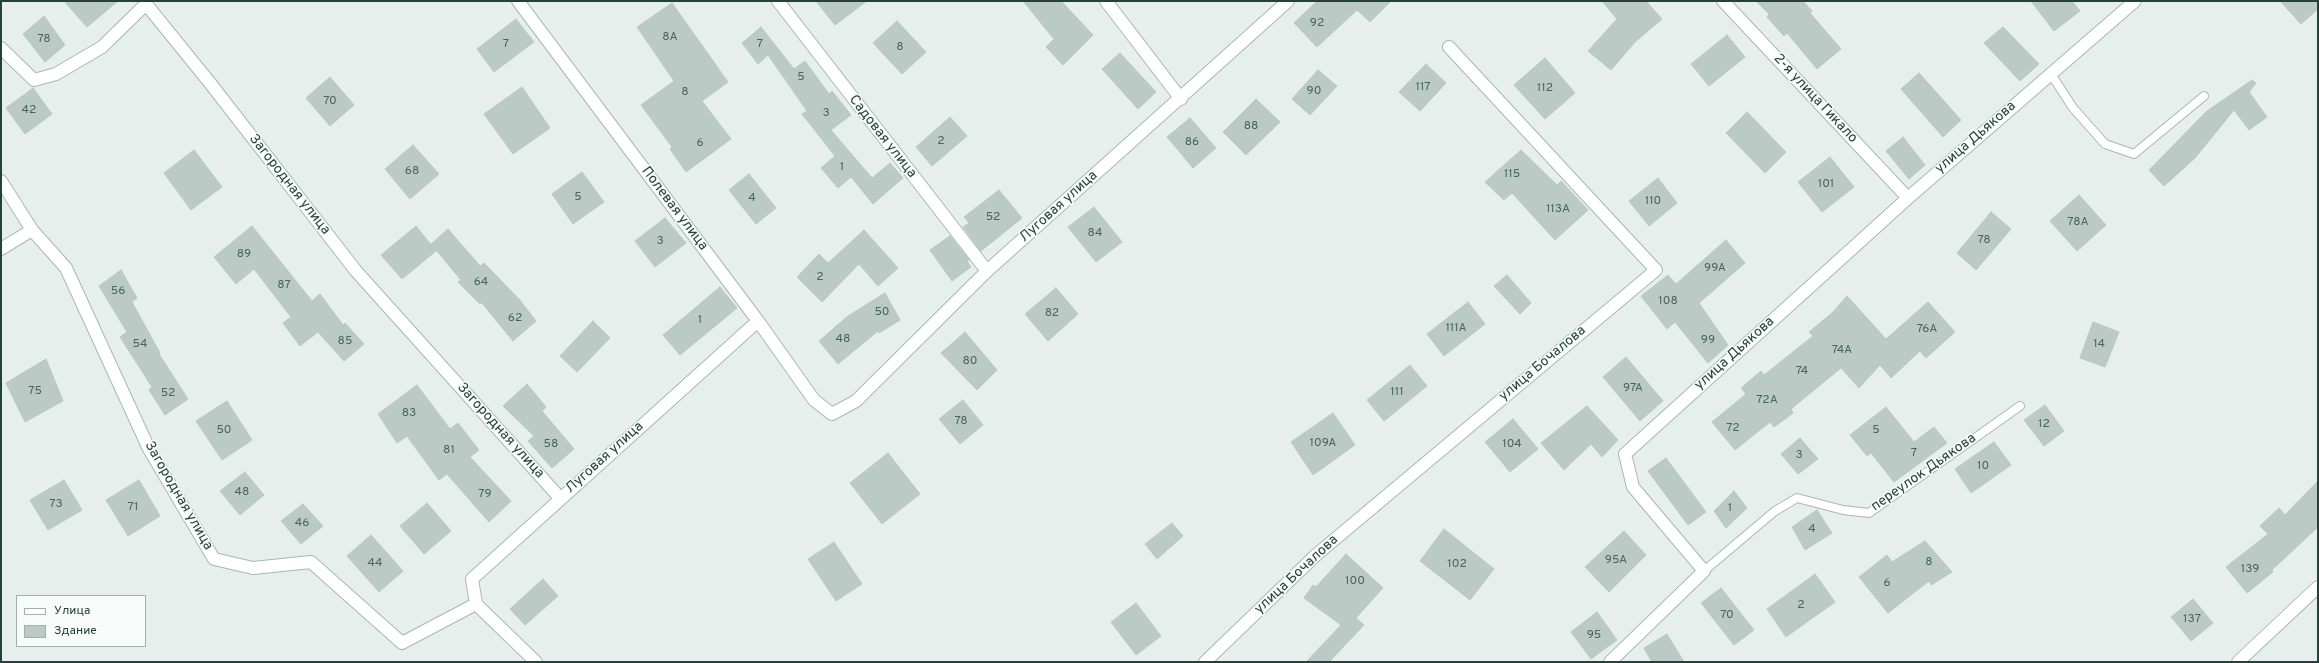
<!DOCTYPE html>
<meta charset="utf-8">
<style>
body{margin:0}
#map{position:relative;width:2319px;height:663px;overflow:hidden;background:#e6efeb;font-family:Overpass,sans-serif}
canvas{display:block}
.frame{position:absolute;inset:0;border:2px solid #24423a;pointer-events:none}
.legend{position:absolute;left:16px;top:595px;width:130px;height:52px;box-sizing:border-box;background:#f7fbf9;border:1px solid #a3b1ad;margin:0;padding:5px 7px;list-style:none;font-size:12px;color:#24423a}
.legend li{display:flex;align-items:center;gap:8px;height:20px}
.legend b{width:20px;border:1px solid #a3b1ad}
</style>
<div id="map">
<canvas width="2319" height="663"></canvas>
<div class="frame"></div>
<ul class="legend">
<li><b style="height:5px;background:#fff"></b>Улица</li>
<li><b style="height:11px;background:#bbcac4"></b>Здание</li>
</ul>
</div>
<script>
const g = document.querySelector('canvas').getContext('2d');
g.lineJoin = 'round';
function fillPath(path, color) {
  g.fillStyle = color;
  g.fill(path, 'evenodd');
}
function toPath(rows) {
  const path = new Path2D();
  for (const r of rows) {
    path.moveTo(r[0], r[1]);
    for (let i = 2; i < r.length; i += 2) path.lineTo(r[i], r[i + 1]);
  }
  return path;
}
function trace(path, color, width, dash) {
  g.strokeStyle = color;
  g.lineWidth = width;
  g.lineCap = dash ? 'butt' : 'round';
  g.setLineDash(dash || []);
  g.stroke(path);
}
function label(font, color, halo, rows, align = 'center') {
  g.font = font + ' Overpass,sans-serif';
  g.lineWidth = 3;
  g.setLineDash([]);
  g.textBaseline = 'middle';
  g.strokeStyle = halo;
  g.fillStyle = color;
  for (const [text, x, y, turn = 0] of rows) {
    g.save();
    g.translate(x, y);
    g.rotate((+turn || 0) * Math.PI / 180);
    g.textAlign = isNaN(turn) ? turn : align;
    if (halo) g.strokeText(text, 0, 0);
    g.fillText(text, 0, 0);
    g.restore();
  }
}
const building = toPath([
 [64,1,118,1,87,27,64,1],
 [816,1,867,1,835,25,816,1],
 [1023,1,1061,1,1093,35,1063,65,1046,47,1054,39,1023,1],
 [1317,1,1391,1,1370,22,1357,10,1317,47,1294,23,1317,1],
 [1602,1,1646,1,1662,19,1635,42,1611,70,1588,51,1617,19,1602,1],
 [1756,1,1803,1,1812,11,1810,13,1841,49,1817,69,1787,33,1784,36,1767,17,1769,14,1756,1],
 [2031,1,2072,1,2080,11,2054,31,2031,1],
 [2280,1,2318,1,2318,9,2301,24,2280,1],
 [672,3,728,82,702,101,731,139,686,172,670,149,672,147,641,105,674,81,637,27,672,3],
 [44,16,65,45,45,62,23,34,44,16],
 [516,19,534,42,494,72,477,49,516,19],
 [897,21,926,52,902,74,873,43,897,21],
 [761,27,794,69,805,61,829,94,832,91,851,115,831,130,872,178,890,163,903,178,873,204,851,177,838,188,821,168,835,156,802,114,807,111,768,55,758,64,742,43,761,27],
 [2003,27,2039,64,2020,81,1984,43,2003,27],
 [1727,35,1745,57,1709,86,1691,64,1727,35],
 [1120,53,1156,92,1138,109,1102,69,1120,53],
 [1545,58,1575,93,1545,119,1514,85,1545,58],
 [1426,64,1446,83,1420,111,1399,92,1426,64],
 [1318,70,1337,86,1310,115,1292,99,1318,70],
 [1919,73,1961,120,1943,137,1901,89,1919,73],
 [330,77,354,105,330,126,306,98,330,77],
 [2252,80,2256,83,2249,92,2267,117,2249,130,2234,110,2195,158,2164,186,2149,170,2207,111,2252,80],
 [522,87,550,128,513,154,484,114,522,87],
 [33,88,52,114,25,134,6,108,33,88],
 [1256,99,1280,122,1246,155,1223,132,1256,99],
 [1747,112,1786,152,1765,173,1726,133,1747,112],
 [950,117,967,136,932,166,916,147,950,117],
 [1190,118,1216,148,1193,168,1167,137,1190,118],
 [1903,137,1925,165,1909,179,1886,151,1903,137],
 [413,145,439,174,410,199,385,169,413,145],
 [194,150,222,187,191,210,164,173,194,150],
 [1521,150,1557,185,1561,181,1588,210,1555,240,1512,193,1504,200,1485,182,1521,150],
 [1830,157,1854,187,1822,212,1798,182,1830,157],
 [582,172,604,202,573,224,552,194,582,172],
 [749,174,776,208,756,224,729,190,749,174],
 [1658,178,1677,203,1649,226,1629,201,1658,178],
 [999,190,1022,218,981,251,963,227,969,223,964,217,999,190],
 [2079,195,2106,225,2077,251,2050,221,2079,195],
 [1094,207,1122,242,1096,262,1068,227,1094,207],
 [1991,212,2011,229,1976,270,1957,253,1991,212],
 [665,218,686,243,655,267,635,241,665,218],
 [252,226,312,301,320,294,343,325,345,323,364,344,344,361,318,332,300,346,283,323,291,317,254,269,236,284,214,257,252,226],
 [416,226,436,251,402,279,381,255,416,226],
 [448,229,480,266,484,263,519,299,536,321,513,341,481,302,480,304,458,282,461,280,431,244,448,229],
 [864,230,898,268,878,286,859,264,822,302,797,277,819,254,828,263,864,230],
 [950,236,969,260,967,261,971,267,952,281,930,250,950,236],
 [1726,240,1745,263,1699,303,1728,345,1708,363,1675,322,1667,329,1641,296,1668,275,1676,284,1726,240],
 [121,270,137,298,132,302,160,353,159,354,188,399,165,415,149,390,152,387,120,337,127,332,99,286,121,270],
 [1507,275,1531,303,1520,314,1494,286,1507,275],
 [720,287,737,308,680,355,663,335,720,287],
 [1056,288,1078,314,1048,341,1025,314,1056,288],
 [885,293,900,320,879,333,878,331,838,364,819,341,848,316,885,293],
 [1847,296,1886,339,1928,302,1955,332,1926,358,1920,351,1891,378,1880,365,1859,388,1841,368,1791,409,1793,413,1774,427,1770,422,1735,450,1712,422,1746,394,1741,388,1761,371,1764,375,1813,336,1809,332,1833,312,1847,296],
 [1468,302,1485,324,1444,356,1427,334,1468,302],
 [593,321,610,338,577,372,560,356,593,321],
 [2093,322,2119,332,2105,367,2080,358,2093,322],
 [965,332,997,370,977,390,941,353,965,332],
 [1626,357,1663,401,1640,421,1603,377,1626,357],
 [46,359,63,401,25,422,6,383,46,359],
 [1410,365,1427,386,1384,421,1367,400,1410,365],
 [527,384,546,407,542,411,574,449,552,468,528,441,534,436,503,406,527,384],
 [417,385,450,429,458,423,479,450,470,457,511,501,489,522,447,474,439,480,407,436,397,443,378,414,417,385],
 [963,400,983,425,960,444,939,419,963,400],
 [227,401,252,440,222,460,196,421,227,401],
 [2045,405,2064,431,2044,446,2024,420,2045,405],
 [1587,406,1618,440,1602,457,1591,444,1564,470,1541,443,1587,406],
 [1886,407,1914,442,1934,427,1947,443,1894,482,1871,453,1867,456,1850,435,1886,407],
 [1333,413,1355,445,1313,475,1291,442,1333,413],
 [1513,419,1538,449,1510,472,1485,442,1513,419],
 [1800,438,1818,459,1798,474,1781,454,1800,438],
 [1994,442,2011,465,1971,493,1955,469,1994,442],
 [888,453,920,494,882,524,850,483,888,453],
 [1666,458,1706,512,1688,525,1648,471,1666,458],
 [245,472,264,495,240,515,220,491,245,472],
 [64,480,82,510,48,530,30,500,64,480],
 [139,480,160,516,128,536,106,500,139,480],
 [2318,481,2318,527,2272,570,2273,572,2247,593,2226,567,2268,534,2260,526,2279,508,2285,515,2318,481],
 [1734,491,1747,508,1726,528,1714,511,1734,491],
 [427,503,451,531,424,554,400,526,427,503],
 [303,504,323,526,301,544,281,521,303,504],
 [1817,510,1832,533,1805,550,1792,527,1817,510],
 [1172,523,1183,536,1157,559,1145,544,1172,523],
 [1444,529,1494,569,1470,600,1420,561,1444,529],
 [1624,531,1646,555,1609,592,1585,567,1624,531],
 [371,535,403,571,379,592,347,556,371,535],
 [1925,541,1952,572,1931,585,1929,581,1888,613,1859,577,1887,555,1892,562,1925,541],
 [834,542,862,584,836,601,808,559,834,542],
 [1346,554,1383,588,1356,618,1364,625,1329,662,1306,662,1341,625,1304,598,1313,585,1316,587,1346,554],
 [1815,574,1835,602,1786,637,1767,609,1815,574],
 [543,579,558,596,525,625,510,609,543,579],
 [1721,588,1754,630,1734,645,1701,603,1721,588],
 [2193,599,2213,623,2191,641,2171,617,2193,599],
 [1136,603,1161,636,1136,655,1111,622,1136,603],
 [1597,612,1617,640,1591,659,1571,632,1597,612],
 [1667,634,1684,662,1652,662,1644,648,1667,634]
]);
const lane = toPath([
 [2051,74,2073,108,2105,144,2134,154,2204,96],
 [1704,571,1775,511,1797,498,1843,510,1869,513,2020,406]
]);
const street = toPath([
 [518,1,758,321,814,400,832,414,856,401,987,271,1288,1],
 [778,1,987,271],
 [1106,1,1181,99],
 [1723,1,1908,198],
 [1,48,34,80,56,74,102,47,146,4,210,83,356,271,560,498],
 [1,181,32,230,66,268,149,449,214,559,253,568,311,562,402,643,476,604],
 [1,249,32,230],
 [476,604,472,579,758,321],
 [476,604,536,662],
 [1205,662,1316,555,1656,270,1449,47],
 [1610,662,1704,571,1633,487,1625,454,1908,198,2135,1],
 [2238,662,2318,587]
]);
const numberNames = [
 ["92",1317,24],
 ["8А",670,38],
 ["78",44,40],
 ["7",506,45],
 ["7",760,45],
 ["8",900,48],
 ["5",801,78],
 ["117",1423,88],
 ["112",1545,89],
 ["90",1314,92],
 ["8",685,93],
 ["70",330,102],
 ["42",29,111],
 ["3",826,114],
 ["88",1251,127],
 ["2",941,142],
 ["86",1192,143],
 ["6",700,144],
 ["1",842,168],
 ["68",412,172],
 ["115",1512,175],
 ["101",1826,185],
 ["5",578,198],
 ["4",752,199],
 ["110",1653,202],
 ["113А",1558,210],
 ["52",993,218],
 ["78А",2078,223],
 ["84",1095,234],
 ["78",1984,241],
 ["3",660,242],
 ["89",244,255],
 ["99А",1715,269],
 ["2",820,278],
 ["64",481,283],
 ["87",284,286],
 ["56",118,292],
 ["108",1668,302],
 ["50",882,313],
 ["82",1052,314],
 ["62",515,319],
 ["1",700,321],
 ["111А",1456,329],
 ["76А",1927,330],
 ["48",843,340],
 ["99",1708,341],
 ["85",345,342],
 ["54",140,345],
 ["14",2099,345],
 ["74А",1842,351],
 ["80",970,362],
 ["74",1802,372],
 ["97А",1633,389],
 ["75",35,392],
 ["111",1397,393],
 ["52",168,394],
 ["72А",1767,401],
 ["83",409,414],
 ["78",961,422],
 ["12",2044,425],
 ["72",1733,429],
 ["50",224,431],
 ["5",1876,431],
 ["109А",1323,444],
 ["58",551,445],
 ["104",1512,445],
 ["81",449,451],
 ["7",1914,454],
 ["3",1799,456],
 ["10",1983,467],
 ["48",242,493],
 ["79",485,495],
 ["73",56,505],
 ["71",133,508],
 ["1",1730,509],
 ["46",302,524],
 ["4",1812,530],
 ["95А",1616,561],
 ["8",1929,563],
 ["44",375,564],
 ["102",1457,565],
 ["139",2250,570],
 ["100",1355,582],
 ["6",1887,584],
 ["2",1801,606],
 ["70",1727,616],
 ["137",2192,620],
 ["95",1594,636]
];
const streetNames = [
 ["2-я улица Гикало",1815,99,47],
 ["Садовая улица",882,137,52],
 ["улица Дьякова",1976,138,-41],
 ["Загородная улица",289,185,52],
 ["Луговая улица",1059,207,-42],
 ["Полевая улица",674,209,53],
 ["улица Дьякова",1735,354,-42],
 ["улица Бочалова",1543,364,-40],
 ["Загородная улица",500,431,48],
 ["Луговая улица",605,458,-42],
 ["переулок Дьякова",1924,473,-35],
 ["Загородная улица",178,496,60],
 ["улица Бочалова",1297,575,-43]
];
fillPath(building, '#bbcac4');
trace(building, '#b8c9c2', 1);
trace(lane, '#a8b8b2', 10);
trace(street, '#a8b8b2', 14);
trace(lane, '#fff', 8);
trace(street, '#fff', 12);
label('12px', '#4a645c', null, numberNames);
label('14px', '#24423a', '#f7fbf9', streetNames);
</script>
